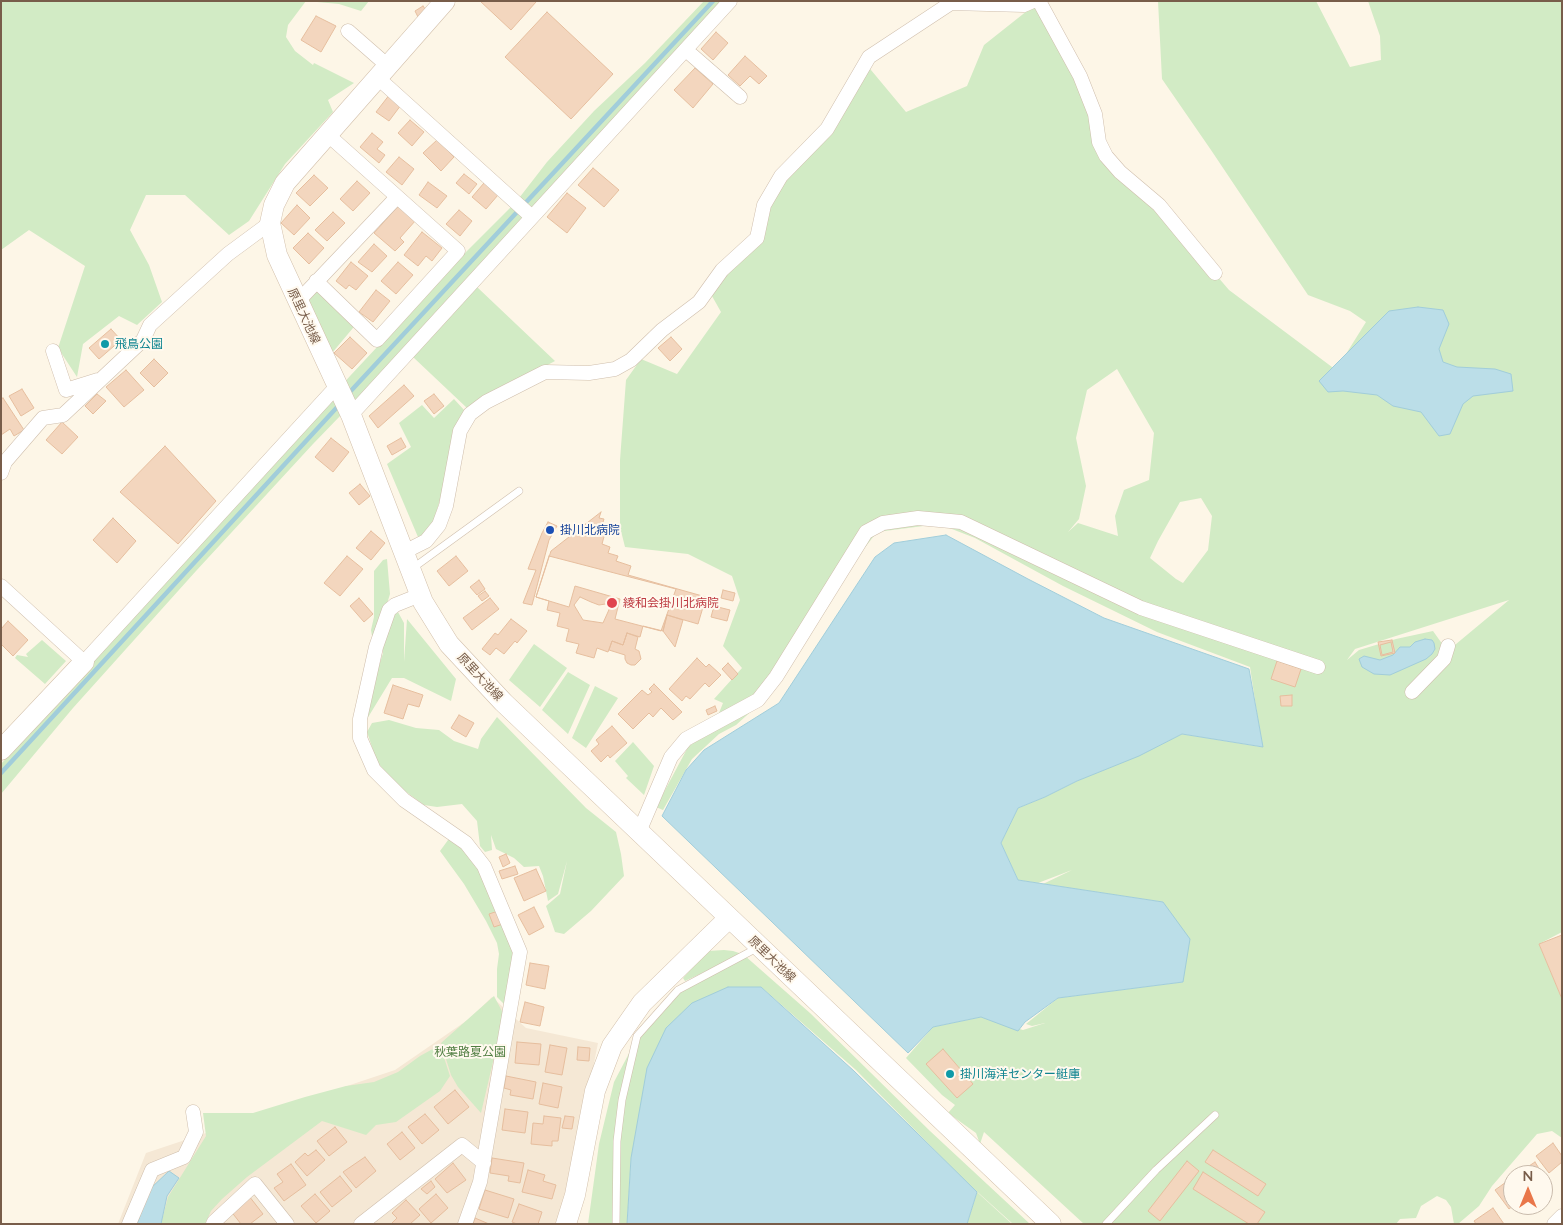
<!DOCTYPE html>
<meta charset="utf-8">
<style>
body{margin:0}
#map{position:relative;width:1563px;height:1225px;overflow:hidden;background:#fdf6e7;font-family:Lato,sans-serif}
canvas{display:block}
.frame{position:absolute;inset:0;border:2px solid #785d4a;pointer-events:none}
.north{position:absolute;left:1503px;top:1165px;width:50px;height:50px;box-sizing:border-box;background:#fff9ee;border:1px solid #c9bbac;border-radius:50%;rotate:0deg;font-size:14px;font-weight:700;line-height:20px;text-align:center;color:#785d4a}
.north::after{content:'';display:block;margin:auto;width:18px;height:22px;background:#e9774a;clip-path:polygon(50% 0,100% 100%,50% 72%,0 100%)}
</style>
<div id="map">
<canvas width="1563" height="1225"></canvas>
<div class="frame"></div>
<div class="north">N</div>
</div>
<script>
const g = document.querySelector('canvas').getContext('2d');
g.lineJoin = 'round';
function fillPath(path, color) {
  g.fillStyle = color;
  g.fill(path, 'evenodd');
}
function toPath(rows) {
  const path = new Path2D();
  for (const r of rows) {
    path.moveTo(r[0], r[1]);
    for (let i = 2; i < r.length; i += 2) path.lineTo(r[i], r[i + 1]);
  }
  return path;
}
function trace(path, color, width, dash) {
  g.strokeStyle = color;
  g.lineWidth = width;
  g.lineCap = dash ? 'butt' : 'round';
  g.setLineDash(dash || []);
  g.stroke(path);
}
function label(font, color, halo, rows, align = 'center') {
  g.font = font + ' Lato,"Noto Sans JP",sans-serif';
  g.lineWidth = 4;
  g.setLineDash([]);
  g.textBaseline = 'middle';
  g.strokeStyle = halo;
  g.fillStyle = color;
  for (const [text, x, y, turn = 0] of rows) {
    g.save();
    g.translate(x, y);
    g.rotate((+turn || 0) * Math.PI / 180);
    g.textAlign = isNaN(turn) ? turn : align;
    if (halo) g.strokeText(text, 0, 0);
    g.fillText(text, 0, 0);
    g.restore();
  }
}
const residential = toPath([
 [492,997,526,1028,598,1043,564,1212,557,1224,118,1224,146,1153,395,1070,469,1019]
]);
const green = toPath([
 [1,1,306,1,288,25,286,37,295,51,313,65,314,63,354,83,328,100,333,112,285,164,249,221,229,235,185,195,146,195,130,230,149,265,162,302,137,325,119,316,83,344,77,377,58,348,85,266,29,230,1,250],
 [306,1,369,1,361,11,339,4],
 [704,1,724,1,372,383,313,444,196,571,73,708,1,794,1,764,350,376,463,255,516,202,547,162,594,111,645,63],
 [1158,1,1316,1,1350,67,1381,60,1380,36,1368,1,1562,1,1562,932,1539,944,1562,999,1562,1138,1552,1131,1537,1134,1492,1186,1479,1206,1458,1224,1454,1224,1451,1207,1446,1200,1437,1196,1421,1206,1416,1218,1400,1219,1396,1224,1084,1224,984,1132,980,1144,976,1133,948,1113,955,1105,942,1095,906,1058,933,1027,981,1017,1023,1030,1045,1023,1032,1026,1026,1024,1058,998,1183,982,1163,902,1043,884,1072,870,1038,883,1018,880,1001,843,1018,808,1045,797,1077,781,1148,751,1182,734,1262,747,1250,667,1157,632,1063,586,975,538,939,524,877,532,863,550,766,698,736,725,719,734,692,759,663,810,656,807,688,747,709,731,703,722,719,713,723,703,714,699,742,668,723,646,740,600,732,576,688,554,625,547,620,527,620,460,626,380,641,359,677,374,721,312,708,289,758,235,764,205,829,127,866,64,906,112,967,86,984,45,1037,3,1071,62,1098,137,1229,290,1336,370,1366,322,1350,311,1308,295,1211,150,1162,79],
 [1117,369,1154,433,1149,480,1124,490,1115,516,1118,536,1078,523,1068,532,1079,519,1086,486,1076,438,1087,390],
 [1201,498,1212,516,1208,550,1183,583,1176,579,1150,558,1158,541,1180,502],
 [1509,600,1438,659,1443,645,1433,631,1396,639,1359,650,1347,660,1355,649],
 [316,281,358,322,332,353,303,296],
 [477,287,555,361,467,408,413,357],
 [454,399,465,411,433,524,429,531,418,537,387,464,411,447,399,423,422,405,434,418],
 [387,559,390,594,386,607,373,642,371,630,374,617,374,571,383,560],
 [398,612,404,623,404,662,407,619,456,679,451,701,404,678,392,678,367,719,368,701,383,653,382,648,390,618],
 [42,640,66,661,45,684,15,658,17,655,28,657,26,654],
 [534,644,567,668,540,707,509,680],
 [568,672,590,685,568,734,542,710],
 [595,686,618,698,586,748,572,738],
 [497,717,586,808,616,832,621,854,624,876,591,911,564,934,555,932,546,906,560,894,567,861,558,894,548,901,543,876,539,866,524,867,514,858,496,849,491,835,492,850,485,852,480,846,477,821,462,804,437,807,424,805,398,786,377,762,367,732,372,723,389,720,416,728,439,730,454,741,478,749,481,739],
 [633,742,654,766,644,795,626,778,628,776,615,761],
 [451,836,482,867,516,952,506,1006,497,997,497,969,499,954,497,943,486,921,464,884,440,851],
 [724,950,733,951,739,953,741,955,685,981,683,978,708,951],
 [744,955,810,1013,930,1131,1030,1224,1013,1224,962,1178,856,1070,761,987,631,1158,627,1224,588,1224,599,1144,614,1082,636,1040,676,992],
 [494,996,504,1015,481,1113,458,1087,451,1075,441,1043],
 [440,1045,450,1076,440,1091,396,1122,376,1125,366,1135,322,1121,247,1177,222,1199,211,1211,205,1224,161,1224,168,1197,206,1136,203,1113,253,1113,305,1097,346,1086,374,1082,398,1072,420,1056],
 [977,1192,1012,1224,967,1224]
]);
const water = toPath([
 [1418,307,1443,310,1449,324,1439,349,1443,362,1457,367,1495,369,1511,374,1513,391,1473,396,1463,404,1450,434,1439,436,1421,412,1393,406,1377,395,1343,391,1328,392,1319,381,1389,311,1418,307],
 [946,535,1028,579,1104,618,1249,669,1263,747,1182,734,1139,756,1077,781,1045,797,1018,808,1001,843,1018,880,1163,902,1190,939,1183,982,1058,998,1025,1022,1018,1031,981,1017,933,1027,908,1053,662,816,686,770,704,750,779,703,875,557,894,543,946,535],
 [1425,639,1432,640,1434,643,1435,649,1432,654,1426,659,1390,675,1374,674,1362,667,1359,659,1364,656,1380,660,1393,655,1400,647,1410,647,1415,642,1425,639],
 [728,987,761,987,854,1071,977,1192,967,1224,627,1224,631,1158,647,1068,666,1028,692,1003,728,987],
 [169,1171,179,1178,167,1196,161,1224,137,1224,150,1189,169,1171]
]);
const stream = toPath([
 [348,394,713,1],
 [1,773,340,404]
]);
const building = toPath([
 [480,1,535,1,536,2,511,30,480,1],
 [423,6,428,13,419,19,415,11,423,6],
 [547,12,613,74,571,119,505,57,547,12],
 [316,16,336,26,321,52,301,40,316,16],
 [716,32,728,43,713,60,701,49,716,32],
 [745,56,767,76,759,84,750,76,740,86,728,75,745,56],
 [695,68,713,84,693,108,674,90,695,68],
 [390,94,401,105,389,121,376,112,390,94],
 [410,120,424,132,412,146,398,133,410,120],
 [372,133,383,142,377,149,385,155,379,163,360,147,372,133],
 [437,140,454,157,441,171,423,153,437,140],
 [399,157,414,169,402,185,386,172,399,157],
 [593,168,619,190,604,207,578,185,593,168],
 [464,174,477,184,469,194,456,183,464,174],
 [314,175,328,188,310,206,296,193,314,175],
 [357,181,370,193,353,211,340,199,357,181],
 [428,182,447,196,437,208,419,195,428,182],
 [484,183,498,195,486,209,472,197,484,183],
 [567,193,586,208,567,233,547,217,567,193],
 [297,205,310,218,294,235,281,223,297,205],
 [399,205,416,220,400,238,404,242,395,251,374,233,399,205],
 [459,210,472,221,460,236,446,224,459,210],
 [333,212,345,223,327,241,315,230,333,212],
 [422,232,442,248,432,261,426,256,418,266,404,255,422,232],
 [308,233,324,248,309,264,293,248,308,233],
 [374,244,387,256,372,272,358,262,374,244],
 [351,262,368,276,356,290,349,285,346,289,336,281,351,262],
 [398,262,413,275,396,294,381,281,398,262],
 [376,290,390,301,373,322,359,312,376,290],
 [111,329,121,340,99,359,89,348,111,329],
 [350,337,367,353,352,369,334,353,350,337],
 [671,337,682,349,670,361,658,348,671,337],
 [154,359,168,373,154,387,140,373,154,359],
 [126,370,144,390,124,407,106,387,126,370],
 [404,385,414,396,378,428,369,416,404,385],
 [22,389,34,408,21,416,9,396,22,389],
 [97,394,106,401,93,414,85,406,97,394],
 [434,394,444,406,434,414,424,401,434,394],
 [3,398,24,430,14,436,10,429,1,435,1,399,3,398],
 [62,422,78,437,62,454,46,440,62,422],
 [331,438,349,452,333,472,315,457,331,438],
 [401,438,406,447,392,455,387,446,401,438],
 [165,446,216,501,178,544,120,492,165,446],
 [360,484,370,496,359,505,349,493,360,484],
 [601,512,599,518,604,519,600,532,605,533,602,544,610,547,608,553,618,556,616,561,631,566,628,575,706,597,698,624,667,615,663,631,643,626,640,637,627,633,623,645,612,641,608,652,597,648,594,658,576,653,579,644,566,641,569,629,557,626,560,613,547,610,549,601,536,597,551,551,601,512],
 [580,597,591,602,599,605,612,603,603,623,583,620,574,605,580,597],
 [113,518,136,541,117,563,93,540,113,518],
 [548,522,557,526,549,540,532,605,523,603,536,570,528,569,542,533,548,522],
 [371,531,385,543,371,560,356,548,371,531],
 [347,556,363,569,340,596,324,583,347,556],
 [456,556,468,571,449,586,437,571,456,556],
 [549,556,676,589,661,631,615,619,620,599,575,586,569,607,536,597,549,556],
 [479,580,485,589,477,595,470,587,479,580],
 [723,590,735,593,733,601,721,598,723,590],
 [485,591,489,596,482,601,478,596,485,591],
 [359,598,373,614,364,622,350,606,359,598],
 [490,598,499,609,472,630,463,618,490,598],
 [714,606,730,610,727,621,711,617,714,606],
 [667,615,683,620,675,647,663,631,667,615],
 [511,619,527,631,517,643,515,641,504,654,496,648,490,655,482,649,495,633,498,635,511,619],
 [8,621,28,640,13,656,1,644,1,629,8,621],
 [627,633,638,637,635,649,639,651,641,659,635,665,631,665,627,663,625,659,625,655,609,650,612,641,623,645,627,633],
 [1392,640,1395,653,1381,656,1378,642,1392,640],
 [1391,642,1393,652,1382,655,1380,645,1391,642],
 [697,658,706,667,709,664,721,675,709,687,705,683,690,699,686,696,682,701,669,689,697,658],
 [1277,661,1301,669,1295,687,1271,679,1277,661],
 [728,663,738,674,732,680,722,669,728,663],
 [654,684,682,712,673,720,661,708,653,717,649,713,633,729,618,714,642,690,648,695,652,692,649,689,654,684],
 [393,685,423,695,419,707,408,704,403,719,384,713,393,685],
 [1292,695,1292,706,1281,706,1280,696,1292,695],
 [715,706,717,711,708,715,706,710,715,706],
 [459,715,474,723,466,737,451,728,459,715],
 [612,726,627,743,610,758,608,755,601,762,591,751,599,744,596,740,612,726],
 [506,854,510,863,503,867,499,857,506,854],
 [515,866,518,874,502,879,499,871,515,866],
 [536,869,546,891,524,901,514,878,536,869],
 [534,907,544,927,529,935,518,915,534,907],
 [498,911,503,924,494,927,489,914,498,911],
 [1562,935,1562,999,1539,944,1562,935],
 [530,963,549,966,545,989,526,985,530,963],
 [525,1002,544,1007,540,1026,520,1022,525,1002],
 [517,1042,541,1044,539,1065,515,1063,517,1042],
 [550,1045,567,1048,562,1075,545,1072,550,1045],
 [578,1047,590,1048,589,1061,577,1060,578,1047],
 [943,1049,973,1084,957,1098,926,1064,943,1049],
 [506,1076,536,1082,533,1099,510,1095,511,1090,504,1088,506,1076],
 [543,1083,562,1087,558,1108,539,1104,543,1083],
 [455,1090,469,1107,448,1124,434,1107,455,1090],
 [505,1109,528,1112,525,1133,502,1130,505,1109],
 [425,1114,439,1130,422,1144,408,1127,425,1114],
 [544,1116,561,1118,558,1141,552,1141,552,1146,531,1144,533,1123,543,1124,544,1116],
 [565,1116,574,1117,572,1129,562,1128,565,1116],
 [335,1127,347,1142,329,1156,317,1141,335,1127],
 [402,1132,415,1148,400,1160,387,1144,402,1132],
 [1553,1143,1562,1156,1562,1162,1549,1173,1536,1156,1553,1143],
 [316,1150,325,1160,307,1176,295,1162,305,1153,308,1156,316,1150],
 [1213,1150,1266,1184,1258,1196,1205,1162,1213,1150],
 [365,1157,376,1171,356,1188,343,1172,365,1157],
 [492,1158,524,1163,520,1183,508,1181,509,1176,490,1173,492,1158],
 [1187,1161,1199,1171,1160,1221,1148,1211,1187,1161],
 [1535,1162,1543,1175,1531,1175,1526,1168,1535,1162],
 [453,1163,466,1180,447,1193,435,1179,453,1163],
 [291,1164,306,1185,284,1201,274,1188,283,1182,277,1174,291,1164],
 [528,1170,545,1175,543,1181,556,1185,552,1199,522,1192,528,1170],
 [1203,1172,1265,1212,1257,1224,1249,1224,1193,1189,1203,1172],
 [340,1176,352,1191,332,1207,320,1192,340,1176],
 [1513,1177,1513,1205,1514,1205,1509,1209,1495,1190,1513,1177],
 [431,1181,435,1187,427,1194,421,1189,431,1181],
 [485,1190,514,1199,508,1218,479,1209,485,1190],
 [315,1194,330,1211,316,1223,301,1206,315,1194],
 [436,1194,448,1208,431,1223,419,1209,436,1194],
 [249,1196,263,1214,250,1224,241,1224,230,1210,249,1196],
 [406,1200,420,1215,410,1224,391,1224,397,1218,392,1213,406,1200],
 [519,1204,542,1212,538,1224,517,1224,512,1222,519,1204],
 [1493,1208,1504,1224,1476,1224,1474,1221,1493,1208],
 [475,1218,489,1224,473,1224,475,1218]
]);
const lane = toPath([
 [413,568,519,491],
 [616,1224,617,1141,622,1100,637,1036,678,990,757,948],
 [1106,1224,1156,1170,1215,1115]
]);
const street = toPath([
 [1039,1,1080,76,1095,114,1099,142,1106,156,1120,172,1159,205,1215,273],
 [348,31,388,66],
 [686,50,740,97],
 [378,78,532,217],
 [316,281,377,340,458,251,327,134],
 [297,300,303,296,397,197],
 [53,351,66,390,98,380],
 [351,415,730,1],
 [1,473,5,462,43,418,63,415,143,340,150,325,228,254,270,223],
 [404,552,426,541,439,525,446,506,460,431,470,414,486,402,545,372,589,373,615,369,631,360,662,330,699,302,722,270,757,238,764,205,781,176,827,129,869,57,951,3,1024,5,1033,1],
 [1,586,84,662,337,386],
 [420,595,395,605,389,610,376,647,360,719,360,738,374,770,404,800,466,843,484,866,520,952,480,1182,465,1224],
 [1412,692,1444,659,1448,646],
 [639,832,671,757,686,739,758,700,776,677,866,532,883,523,918,518,961,522,1141,608,1318,667],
 [129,1224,152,1170,184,1157,196,1132,193,1112],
 [213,1224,214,1222,255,1184,287,1224],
 [361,1224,462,1145,484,1163],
 [1554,1224,1562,1216]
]);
const secondary = toPath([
 [445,1,285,183,274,205,270,223,277,255,351,415,423,602,449,644,503,702,1051,1224],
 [1,750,84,662],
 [566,1224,575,1195,595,1091,612,1046,642,1003,729,918]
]);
const markers = [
 [105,344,5,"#0f9aa8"],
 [550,530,5,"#1a4fb4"],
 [612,603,6,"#e0444e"],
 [950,1074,5,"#0f9aa8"]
];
const streetNames = [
 ["原里大池線",304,316,65],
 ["原里大池線",480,677,47],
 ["原里大池線",772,959,44]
];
const cultureNames = [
 ["飛鳥公園",115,344],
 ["掛川海洋センター艇庫",960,1074]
];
const transitNames = [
 ["掛川北病院",560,530]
];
const healthNames = [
 ["綾和会掛川北病院",623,603]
];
const parkNames = [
 ["秋葉路夏公園",470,1052]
];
fillPath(residential, '#f5e8d5');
fillPath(green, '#d2ebc5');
fillPath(water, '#bbdee8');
trace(water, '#a1cdda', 1);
trace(stream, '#a1cdda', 4.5);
fillPath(building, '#f3d6be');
trace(building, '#e6be9e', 1);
trace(lane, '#cfbeac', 8);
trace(street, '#cfbeac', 15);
trace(secondary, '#d2bfaa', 21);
trace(lane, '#fff', 7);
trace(street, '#fff', 14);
trace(secondary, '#fff', 20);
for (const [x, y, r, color] of markers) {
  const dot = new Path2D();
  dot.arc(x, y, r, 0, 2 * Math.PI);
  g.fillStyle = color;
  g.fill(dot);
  trace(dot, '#fff9ee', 2);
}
label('12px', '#785d4a', '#fff9ee', streetNames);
label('12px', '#0d838f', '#fff9ee', cultureNames, 'left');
label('12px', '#164399', '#fff9ee', transitNames, 'left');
label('12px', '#be3a42', '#fff9ee', healthNames, 'left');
label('12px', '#507e42', '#fff9ee', parkNames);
</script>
